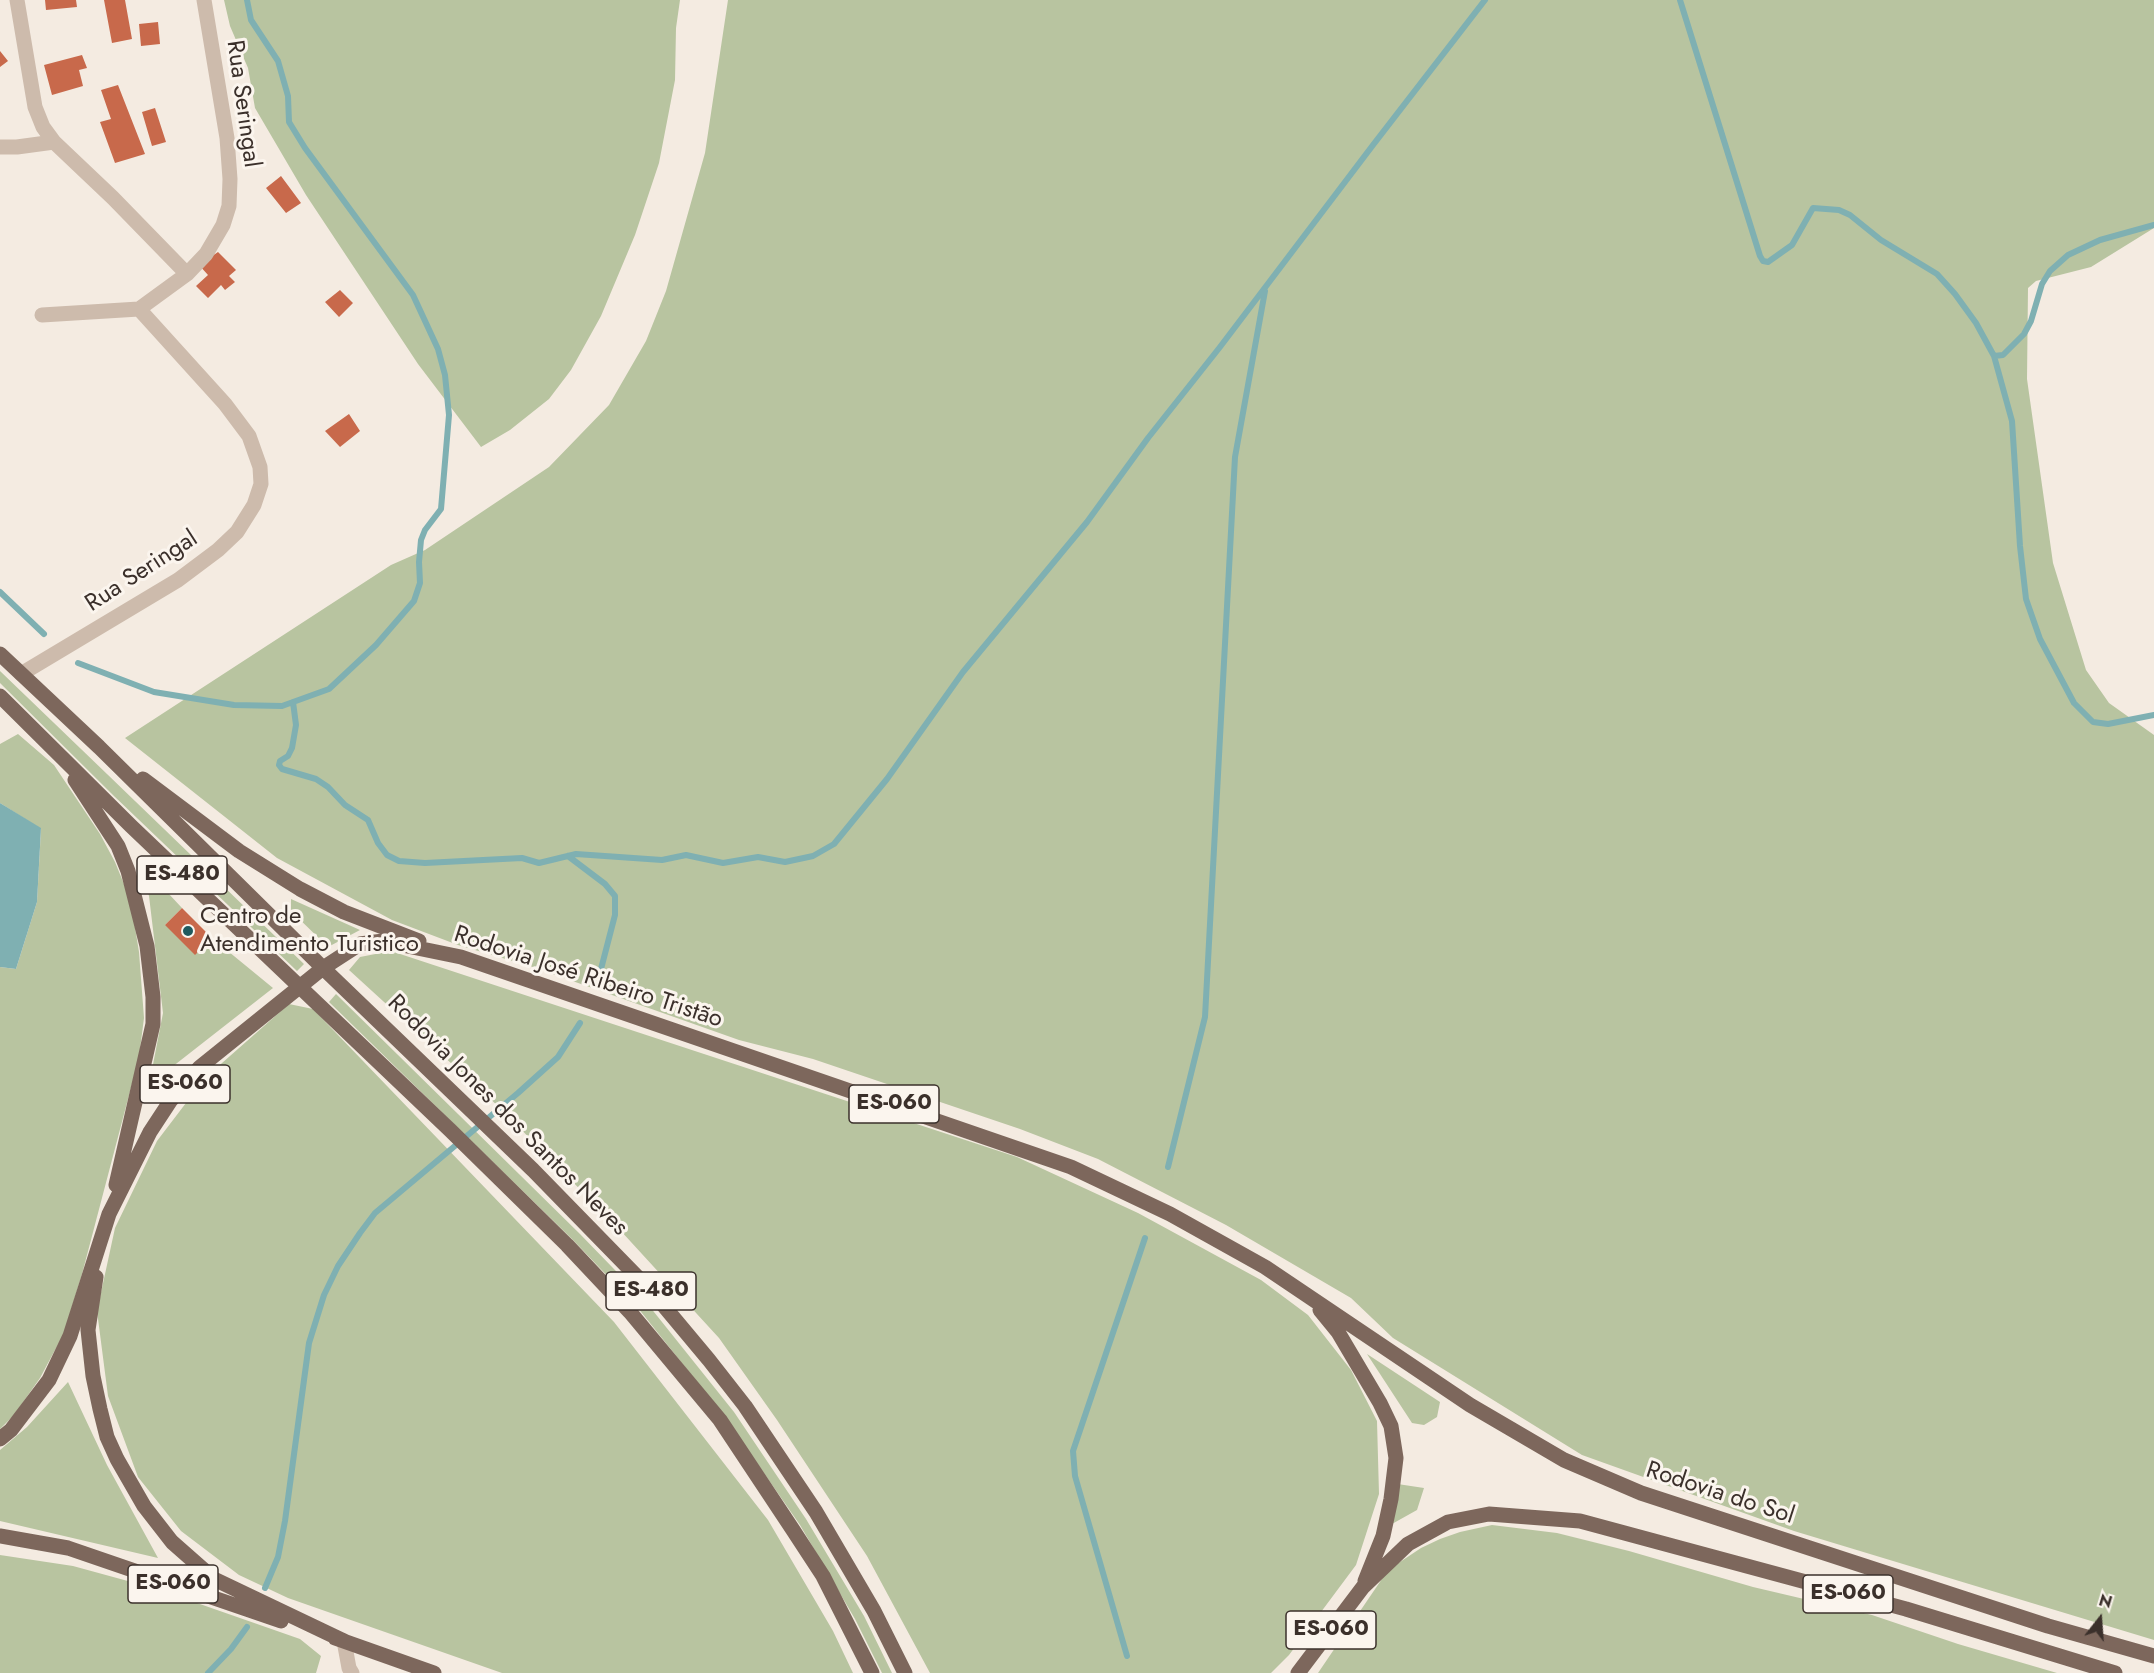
<!DOCTYPE html>
<meta charset="utf-8">
<style>
body{margin:0}
#map{position:relative;width:2154px;height:1673px;overflow:hidden;background:#f4ebe1;font-family:Jost,sans-serif}
canvas{display:block}
.north{position:absolute;left:2070px;top:1589px;width:60px;height:60px;-webkit-text-stroke:4px #fbf5ee;paint-order:stroke;rotate:17deg;font-size:16px;font-weight:700;line-height:24px;text-align:center;color:#3b302b}
.north::after{content:'';display:block;margin:auto;width:21px;height:27px;background:#3b302b;clip-path:polygon(50% 0,100% 100%,50% 72%,0 100%)}
</style>
<div id="map">
<canvas width="2154" height="1673"></canvas>
<div class="north">N</div>
</div>
<script>
const g = document.querySelector('canvas').getContext('2d');
g.lineJoin = 'round';
function fillPath(path, color) {
  g.fillStyle = color;
  g.fill(path, 'evenodd');
}
function toPath(rows) {
  const path = new Path2D();
  for (const r of rows) {
    path.moveTo(r[0], r[1]);
    for (let i = 2; i < r.length; i += 2) path.lineTo(r[i], r[i + 1]);
  }
  return path;
}
function trace(path, color, width, dash) {
  g.strokeStyle = color;
  g.lineWidth = width;
  g.lineCap = dash ? 'butt' : 'round';
  g.setLineDash(dash || []);
  g.stroke(path);
}
function label(font, color, halo, rows, align = 'center') {
  g.font = font + ' Jost,sans-serif';
  g.lineWidth = 6;
  g.setLineDash([]);
  g.textBaseline = 'middle';
  g.strokeStyle = halo;
  g.fillStyle = color;
  for (const [text, x, y, turn = 0] of rows) {
    g.save();
    g.translate(x, y);
    g.rotate((+turn || 0) * Math.PI / 180);
    g.textAlign = isNaN(turn) ? turn : align;
    if (halo) g.strokeText(text, 0, 0);
    g.fillText(text, 0, 0);
    g.restore();
  }
}
const green = toPath([
 [224,0,680,0,676,28,675,80,659,163,635,235,601,316,571,370,549,399,510,430,481,447,418,364,306,195,255,108,248,68,230,26],
 [728,0,2154,0,2154,228,2091,267,2036,281,2028,288,2027,379,2053,563,2086,670,2109,703,2154,735,2154,1640,1794,1531,1582,1455,1393,1338,1351,1298,1226,1225,1098,1159,1020,1129,813,1059,739,1040,533,967,458,945,392,920,277,858,125,738,391,565,425,550,549,467,609,405,646,341,666,291,705,153],
 [0,671,107,774,304,964,297,971,115,797,0,683],
 [18,734,54,765,100,834,115,862,126,889,133,915,139,952,144,1018,139,1057,82,1274,64,1333,40,1378,14,1415,0,1429,0,967,16,969,37,902,41,829,0,803,0,744],
 [140,863,182,908,165,925,212,938,273,988,149,1085,163,1013,149,896],
 [291,899,360,930,328,947,291,911],
 [391,951,1017,1157,1138,1213,1261,1280,1308,1315,1351,1370,1377,1421,1379,1494,1356,1565,1289,1655,1271,1673,930,1673,867,1556,777,1420,719,1338,620,1230,499,1107,349,970,360,957],
 [336,994,580,1234,646,1302,734,1412,806,1519,864,1616,892,1673,882,1673,855,1619,800,1525,725,1417,638,1308,573,1240,329,1002],
 [289,1004,313,1009,614,1322,768,1520,833,1631,853,1673,502,1673,288,1598,239,1575,181,1531,138,1477,108,1396,97,1311,115,1228,157,1141,205,1078],
 [1367,1354,1440,1402,1437,1417,1424,1425,1412,1423],
 [68,1382,107,1465,158,1558,0,1521,0,1450,27,1427],
 [1391,1483,1424,1488,1417,1510,1383,1529],
 [1492,1525,1557,1533,1629,1551,1753,1587,1872,1615,1958,1644,2057,1673,1318,1673,1388,1570,1421,1548,1440,1539,1460,1532],
 [0,1555,73,1566,157,1589,300,1639,321,1656,316,1673,0,1673]
]);
const water = toPath([
 [0,803,41,828,37,902,16,969,0,967]
]);
const stream = toPath([
 [1680,0,1760,256,1763,261,1768,262,1792,245,1813,208,1839,210,1850,215,1881,240,1937,274,1955,294,1976,323,1994,356,2012,421,2020,546,2026,599,2040,639,2074,703,2093,722,2108,724,2154,715],
 [1994,356,2003,355,2024,334,2031,321,2042,284,2050,271,2068,255,2100,240,2154,225],
 [0,592,44,634],
 [78,663,154,692,234,705,282,706,329,689,376,645,414,601,420,583,419,562,421,540,425,530,441,509,449,415,445,375,438,349,413,295,305,148,289,122,288,96,278,61,251,20,247,0],
 [293,702,296,725,292,748,288,756,280,761,279,765,282,769,316,779,328,787,345,805,368,820,378,843,387,855,399,861,425,863,522,858,539,863,576,854,662,860,686,855,723,863,758,857,785,862,813,856,834,844,887,779,963,672,1087,522,1148,438,1220,347,1373,145,1485,0],
 [568,856,605,884,615,896,615,915,601,969],
 [1168,1167,1205,1017,1235,457,1265,291],
 [265,1588,278,1557,285,1521,309,1343,324,1295,338,1266,360,1233,375,1213,518,1093,558,1057,580,1023],
 [1127,1656,1075,1476,1073,1451,1145,1238],
 [208,1673,231,1649,247,1627]
]);
const building = toPath([
 [45,0,76,0,77,7,46,10],
 [104,0,125,0,132,39,112,43],
 [158,22,160,44,141,46,139,24],
 [0,51,8,61,0,67],
 [82,55,87,68,79,70,83,86,52,95,44,65],
 [118,85,145,154,115,163,100,122,111,119,101,90],
 [155,108,166,142,152,146,142,112],
 [281,176,301,203,286,213,266,188],
 [218,252,236,270,229,276,235,282,225,290,221,285,208,298,196,286,208,275,199,265],
 [340,290,353,303,339,317,325,302],
 [349,414,360,431,340,447,325,431],
 [182,908,212,938,195,955,165,925]
]);
const minor = toPath([
 [17,0,35,107,43,127,54,142,113,198,187,274],
 [0,147,17,147,54,142],
 [42,315,139,309,187,274,206,254,223,225,229,206,230,179,227,138,204,0],
 [21,674,178,580,218,550,237,532,254,505,261,484,260,467,249,436,225,404,139,309],
 [344,1641,349,1668,352,1673]
]);
const major = toPath([
 [0,654,99,747,323,968,533,1170,653,1293,709,1360,745,1406,816,1512,874,1611,905,1673],
 [0,696,131,826,450,1130,567,1245,630,1312,720,1420,793,1530,823,1576,872,1673],
 [143,779,239,851,300,889,344,912,419,941],
 [75,780,118,846,128,871,147,946,153,997,153,1024,116,1185],
 [96,1277,88,1330,93,1376,100,1409,107,1437,117,1459,144,1506,172,1542,214,1579,344,1641],
 [1320,1310,1338,1332,1380,1403,1391,1426,1396,1458,1391,1499,1383,1536,1365,1581],
 [0,1439,11,1430,49,1380,70,1336,109,1214,150,1132,171,1100,200,1067,323,968,360,944,383,941,461,957,1071,1167,1170,1214,1265,1267,1470,1405,1564,1460,1641,1493,2048,1626,2154,1656],
 [0,1536,68,1548,281,1621],
 [335,1638,434,1673],
 [1298,1673,1363,1587,1408,1544,1448,1522,1489,1514,1580,1521,1906,1609,2115,1673]
]);
const markers = [
 [188,931,6,"#1f5a5e"]
];
const shields = [
 [182,875,90],
 [185,1084,90],
 [894,1104,90],
 [651,1291,90],
 [173,1584,90],
 [1848,1594,90],
 [1331,1630,90]
];
const shieldNames = [
 ["ES-480",182,875],
 ["ES-060",185,1084],
 ["ES-060",894,1104],
 ["ES-480",651,1291],
 ["ES-060",173,1584],
 ["ES-060",1848,1594],
 ["ES-060",1331,1630]
];
const streetNames = [
 ["Rua Seringal",242,104,82],
 ["Rua Seringal",142,572,-33],
 ["Rodovia José Ribeiro Tristão",588,978,18],
 ["Rodovia Jones dos Santos Neves",507,1116,45],
 ["Rodovia do Sol",1720,1494,18]
];
const poiNames = [
 ["Centro de",200,917],
 ["Atendimento Turistico",200,945]
];
fillPath(green, '#b8c4a0');
fillPath(water, '#7fb0b2');
trace(stream, '#7fb0b2', 6);
fillPath(building, '#c8694b');
trace(minor, '#cdbbac', 15);
trace(major, '#7d675c', 15);
for (const [x, y, r, color] of markers) {
  const dot = new Path2D();
  dot.arc(x, y, r, 0, 2 * Math.PI);
  g.fillStyle = color;
  g.fill(dot);
  trace(dot, '#fbf5ee', 2);
}
for (const [x, y, w] of shields) {
  const box = new Path2D();
  box.roundRect(x - w / 2, y - 19, w, 38, 4.5);
  g.fillStyle = '#fbf5ee';
  g.fill(box);
  trace(box, '#3b302b', 1.5);
}
label('bold 22px', '#3b302b', null, shieldNames);
label('24px', '#3b302b', '#fbf5ee', streetNames);
label('24px', '#3b302b', '#fbf5ee', poiNames, 'left');
</script>
